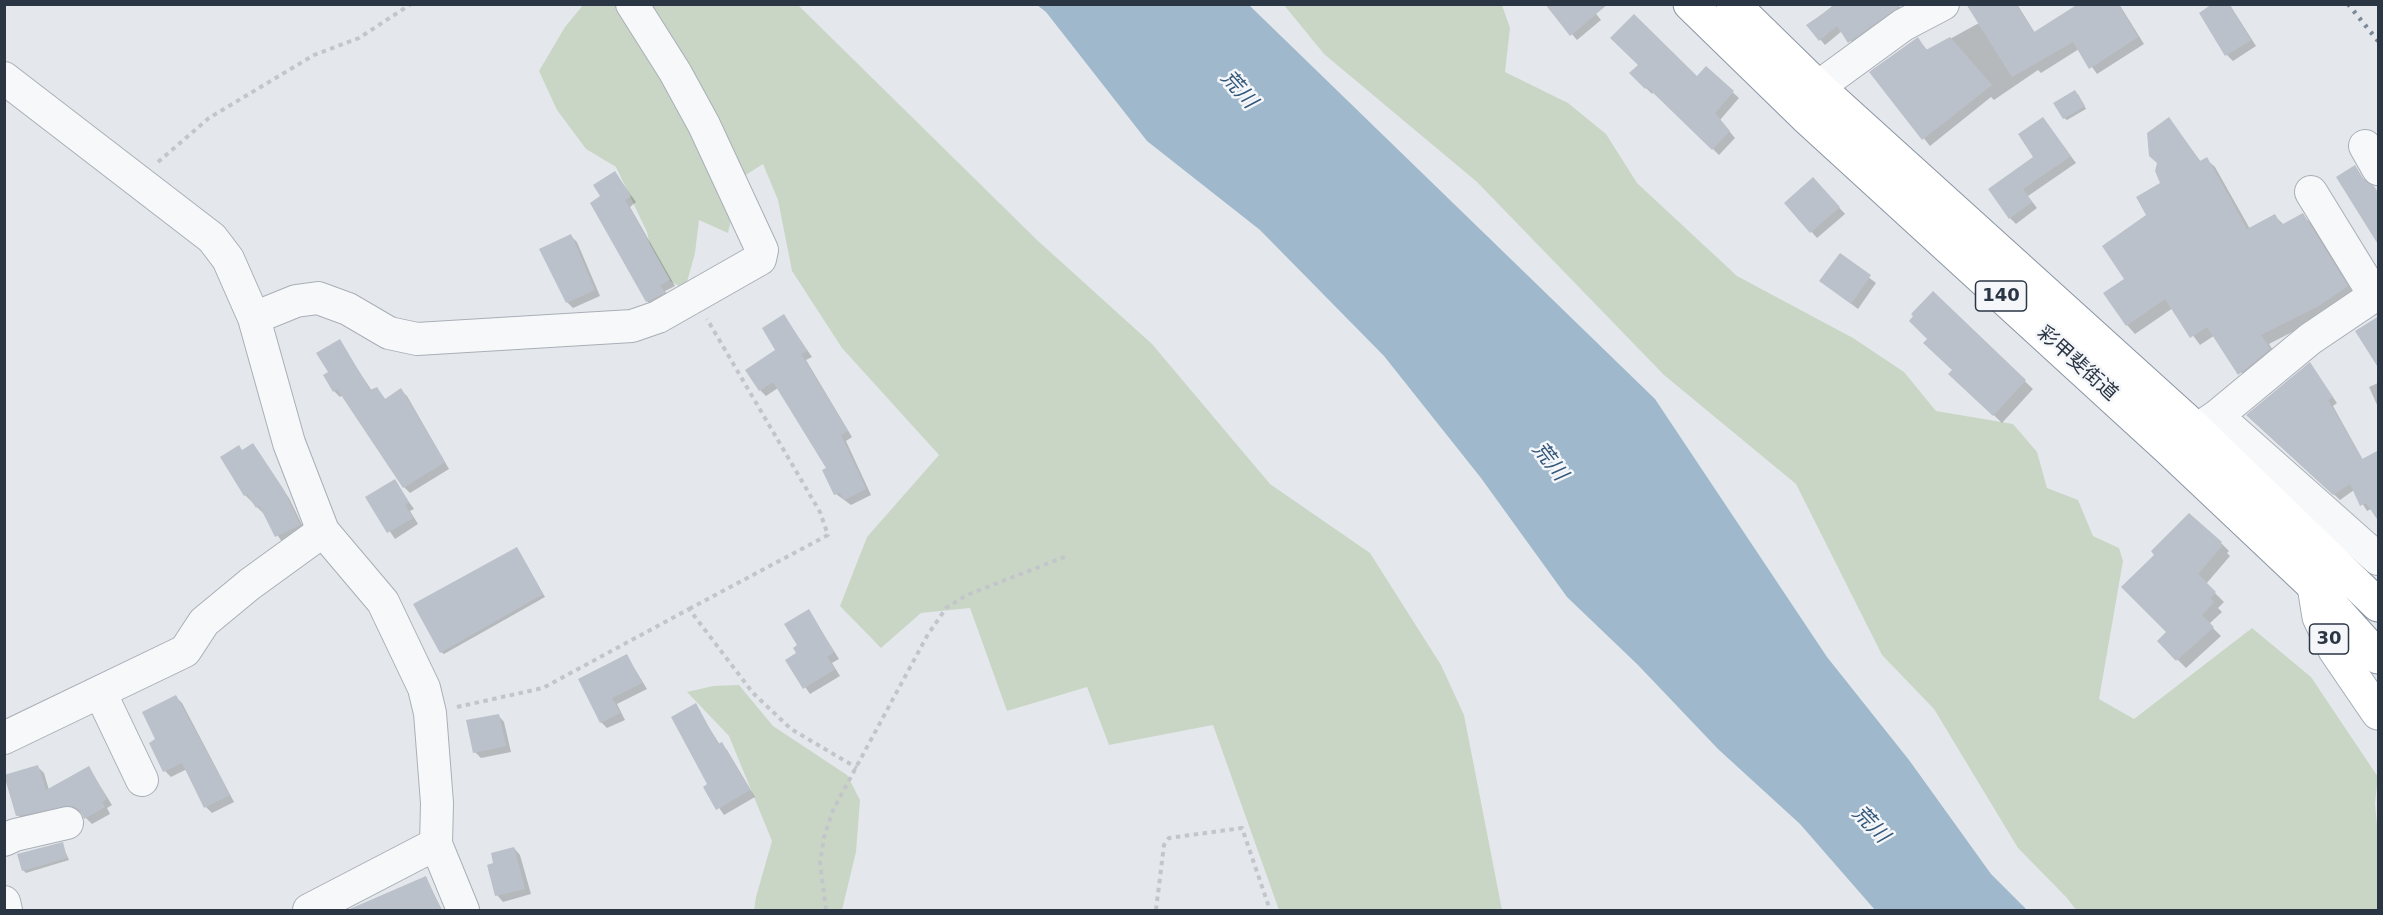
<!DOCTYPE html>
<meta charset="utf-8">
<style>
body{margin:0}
#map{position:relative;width:2383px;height:915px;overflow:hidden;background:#e4e8ec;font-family:"DejaVu Sans",sans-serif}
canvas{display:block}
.frame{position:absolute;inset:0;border:6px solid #2b3645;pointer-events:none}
</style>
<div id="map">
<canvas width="2383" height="915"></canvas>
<div class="frame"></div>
</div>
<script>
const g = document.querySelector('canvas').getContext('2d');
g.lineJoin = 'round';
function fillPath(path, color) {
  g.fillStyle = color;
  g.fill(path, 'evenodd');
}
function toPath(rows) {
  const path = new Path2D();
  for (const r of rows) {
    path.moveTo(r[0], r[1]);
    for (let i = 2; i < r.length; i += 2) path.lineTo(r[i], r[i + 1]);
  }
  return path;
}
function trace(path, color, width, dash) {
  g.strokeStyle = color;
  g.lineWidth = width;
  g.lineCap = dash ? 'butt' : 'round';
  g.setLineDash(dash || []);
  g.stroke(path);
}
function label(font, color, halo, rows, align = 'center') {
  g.font = font + ' "DejaVu Sans","Noto Sans JP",sans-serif';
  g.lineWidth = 5;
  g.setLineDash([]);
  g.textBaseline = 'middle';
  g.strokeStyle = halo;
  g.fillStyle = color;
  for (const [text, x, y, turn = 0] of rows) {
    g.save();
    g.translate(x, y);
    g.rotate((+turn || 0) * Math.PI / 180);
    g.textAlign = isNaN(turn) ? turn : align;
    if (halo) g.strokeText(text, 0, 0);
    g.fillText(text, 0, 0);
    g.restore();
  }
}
const green = toPath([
 [583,5,798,5,1037,240,1152,344,1270,484,1370,553,1441,665,1464,715,1502,910,1279,910,1213,725,1109,745,1087,687,1007,711,970,608,921,613,881,648,840,606,867,537,939,455,842,348,792,271,778,200,763,164,741,178,728,233,699,220,695,253,685,289,656,274,647,232,616,167,586,149,557,110,539,71,565,27],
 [1284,5,1502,5,1510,28,1505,72,1568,103,1606,134,1637,183,1737,276,1853,338,1904,372,1936,411,2013,424,2037,452,2047,488,2078,500,2093,536,2119,548,2123,561,2099,699,2134,719,2252,628,2311,677,2378,777,2375,803,2378,836,2378,910,2076,910,2067,898,2018,848,1934,709,1882,655,1796,484,1664,375,1477,182,1324,54],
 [739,685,773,726,847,775,860,800,856,852,842,910,754,910,756,897,772,841,729,736,687,692,713,686]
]);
const water = toPath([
 [1037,5,1249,5,1655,399,1827,657,1909,760,1991,874,2027,910,1875,910,1800,824,1718,749,1638,665,1567,597,1481,478,1384,356,1260,230,1147,141,1046,12]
]);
const shadow = toPath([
 [1546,4,1589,5,1601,20,1577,40],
 [1835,4,1898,5,1902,10,1855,46,1842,31,1825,45,1808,25],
 [2017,4,2035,33,2081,4,2119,4,2144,44,2097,74,2079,49,2041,73,2038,70,1994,100,1991,97,1930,146,1871,72,1918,39,1928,51,1979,23,1968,5],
 [2215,4,2230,5,2256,46,2233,61,2227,55],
 [1706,68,1739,98,1720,120,1735,138,1719,155,1654,91,1652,94,1631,73,1697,78],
 [2078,94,2086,109,2067,120,2064,118],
 [2043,119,2076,163,2028,196,2037,208,2016,224,2010,218,2035,157],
 [2169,119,2201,162,2206,159,2215,167,2250,229,2275,216,2284,225,2302,215,2311,223,2355,295,2325,315,2269,344,2278,358,2248,382,2215,335,2200,345,2173,308,2135,334,2127,325,2126,279,2161,184],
 [615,173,636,202,630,207,675,286,665,291,669,299,653,307,647,301,602,197],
 [1819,185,1845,214,1817,238,1786,203],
 [571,236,577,242,600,296,573,308,567,302],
 [1840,255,1876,283,1858,309,1821,281],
 [1933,293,2033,389,2002,423,1951,374,1954,370,1929,339],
 [784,316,812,357,806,360,852,437,846,441,871,495,851,505,836,494,824,471,828,469,778,388,766,396,760,390,778,350],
 [339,341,372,391,376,388,386,400,401,390,407,396,449,469,410,493,404,487,343,395,340,397,334,391,330,372],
 [2310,364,2337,403,2333,406,2363,460,2371,509,2367,511,2354,490,2340,500,2249,415],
 [2378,383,2378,407,2369,387],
 [253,445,289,498,305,531,282,542,263,513,245,495],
 [394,481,414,509,410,511,418,524,395,539,367,498],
 [2221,543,2229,551,2227,553,2230,556,2206,584,2224,602,2218,608,2222,612,2209,624,2221,636,2186,668,2159,641,2168,632,2123,587],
 [519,551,545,597,444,654,441,652],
 [809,611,839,659,832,663,840,676,810,694,787,661,799,654],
 [627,656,647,689,617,704,625,720,607,728,601,722,580,679],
 [176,697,182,703,234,802,212,813,206,807,187,769,171,777,165,771,157,740],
 [695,705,720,745,727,750,755,797,724,815,705,787,709,785],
 [498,715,504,722,511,752,481,758,475,752],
 [37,766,44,773,49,790,89,768,112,805,107,808,110,814,92,824,79,811,24,822,18,815],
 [62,844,69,860,26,873,23,870],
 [514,848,520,855,531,894,503,902,497,895,495,864],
 [426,878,442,910,355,910]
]);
const building = toPath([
 [1545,4,1608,4,1570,36],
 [1837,4,1903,4,1848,43,1837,26,1819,41,1806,25],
 [1966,4,2016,4,2034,32,2078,4,2118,4,2138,37,2089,69,2073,42,2012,77],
 [2212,4,2229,4,2251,40,2225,56,2199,13],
 [1634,14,1697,76,1706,66,1734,91,1715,113,1730,131,1712,150,1647,87,1645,89,1629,73,1638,65,1610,38],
 [1918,37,1926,50,1950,37,1992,85,1922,140,1869,72],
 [2075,90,2085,106,2063,119,2053,103],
 [2043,117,2071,156,2023,189,2032,202,2009,219,1988,189,2033,157,2018,134],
 [2169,117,2200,161,2207,157,2247,229,2275,214,2281,225,2303,213,2348,286,2317,307,2261,335,2270,349,2238,375,2207,327,2190,338,2165,299,2126,326,2103,293,2124,279,2102,246,2146,215,2136,197,2160,183,2155,171,2157,163,2149,156,2147,133],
 [2355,165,2363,178,2374,186,2379,194,2379,246,2336,177],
 [615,171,631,196,625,200,670,280,660,285,665,293,646,302,590,203,600,196,593,185],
 [1813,177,1840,207,1810,233,1784,203],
 [571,234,595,290,566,303,539,249],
 [1840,253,1871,275,1851,304,1819,281],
 [1933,291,2026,380,1993,416,1948,374,1952,370,1923,343,1927,339,1909,321,1913,316,1911,314],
 [784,314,807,351,801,354,848,431,841,435,866,489,844,500,840,493,834,495,822,470,826,468,773,382,759,391,745,370,775,350,762,328],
 [2379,316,2379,369,2355,331],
 [340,339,370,390,377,387,385,399,401,388,445,462,403,488,337,389,333,392,323,375,328,372,316,353],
 [2310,362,2333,397,2328,400,2362,459,2379,450,2379,522,2366,503,2360,506,2350,484,2333,495,2246,415],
 [253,443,284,490,300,525,275,537,259,505,256,508,247,494,244,496,220,457,239,445,242,450],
 [395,479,409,502,405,505,413,518,387,533,365,497],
 [2189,513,2222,542,2220,544,2222,546,2198,574,2216,592,2210,598,2214,602,2202,615,2214,627,2176,661,2157,641,2166,632,2121,587,2154,555,2151,551],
 [517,547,543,594,440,653,413,604],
 [809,609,834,652,827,657,835,669,803,689,785,660,796,653,793,648,797,645,784,624],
 [627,654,642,683,612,698,620,713,600,723,578,679],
 [176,695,230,795,204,808,182,763,163,772,149,743,155,739,142,712],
 [696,703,718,744,722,742,750,790,716,810,703,787,707,784,671,717],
 [499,714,506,746,473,753,466,720],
 [38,765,46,790,89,766,107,799,102,802,105,807,84,819,80,810,72,806,16,816,4,775],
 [63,842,67,858,22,871,17,854],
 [514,847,525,889,495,896,487,865,493,863,491,853],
 [426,876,441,910,347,910,352,908]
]);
const path = toPath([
 [158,162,209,118,314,55,359,38,411,4],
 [689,609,828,535,820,512,707,319],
 [457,707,543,688,689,609,753,693,791,729,857,768],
 [826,910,820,863,824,837,833,810,927,636,946,608,967,595,1067,556],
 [1156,910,1164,845,1169,838,1242,828,1270,910]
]);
const minor = toPath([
 [4,78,212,238,228,259,254,318,289,443,323,531,383,602,424,688,430,713,437,803,436,844,463,910],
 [1818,87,1903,25,1943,4],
 [2365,146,2378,169],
 [2311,192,2375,296],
 [254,318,296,301,318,298,348,309,389,333,417,339,632,326,658,317,760,259,762,250,704,125,675,72,632,4],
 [2217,416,2378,559],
 [2174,445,2217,416,2310,339,2378,293],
 [100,692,142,780],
 [4,738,185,651,204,622,250,584,323,531],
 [4,840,15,835,67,823],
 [4,902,6,910],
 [309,910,436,844]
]);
const major = toPath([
 [2324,575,2314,586,2319,617,2335,650,2378,713]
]);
const highway = toPath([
 [1690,4,1805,116,2169,449,2314,586,2378,657],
 [1733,4,1818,87,2196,429,2378,605]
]);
const rail = toPath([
 [2348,4,2378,41]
]);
const shields = [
 [2001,296,51],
 [2329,639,39]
];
const shieldNames = [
 ["140",2001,296],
 ["30",2329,639]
];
const streetNames = [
 ["彩甲斐街道",2077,364,42]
];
const waterNames = [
 ["荒川",1238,90,48],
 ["荒川",1549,462,52],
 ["荒川",1870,825,46]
];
fillPath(green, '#cad6c5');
fillPath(water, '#9fb8cc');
fillPath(shadow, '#0003');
fillPath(building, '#bbc1ca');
trace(minor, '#a9afb7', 34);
trace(major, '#a3adb8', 35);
trace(highway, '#8b96a3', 35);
trace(path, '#c2c6cb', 4, [4.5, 4.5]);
trace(minor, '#f7f8fa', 32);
trace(major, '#fff', 33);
trace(highway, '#fff', 33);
trace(rail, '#7d8896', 4.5, [3, 6]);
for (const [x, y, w] of shields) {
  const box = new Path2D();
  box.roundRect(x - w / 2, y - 15, w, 30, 4.5);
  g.fillStyle = '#f4f6f9';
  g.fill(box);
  trace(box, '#2b3645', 1.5);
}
label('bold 18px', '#2b3645', null, shieldNames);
label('20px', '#2b3645', '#f4f6f9', streetNames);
label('italic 21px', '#34587a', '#f4f6f9', waterNames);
</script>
